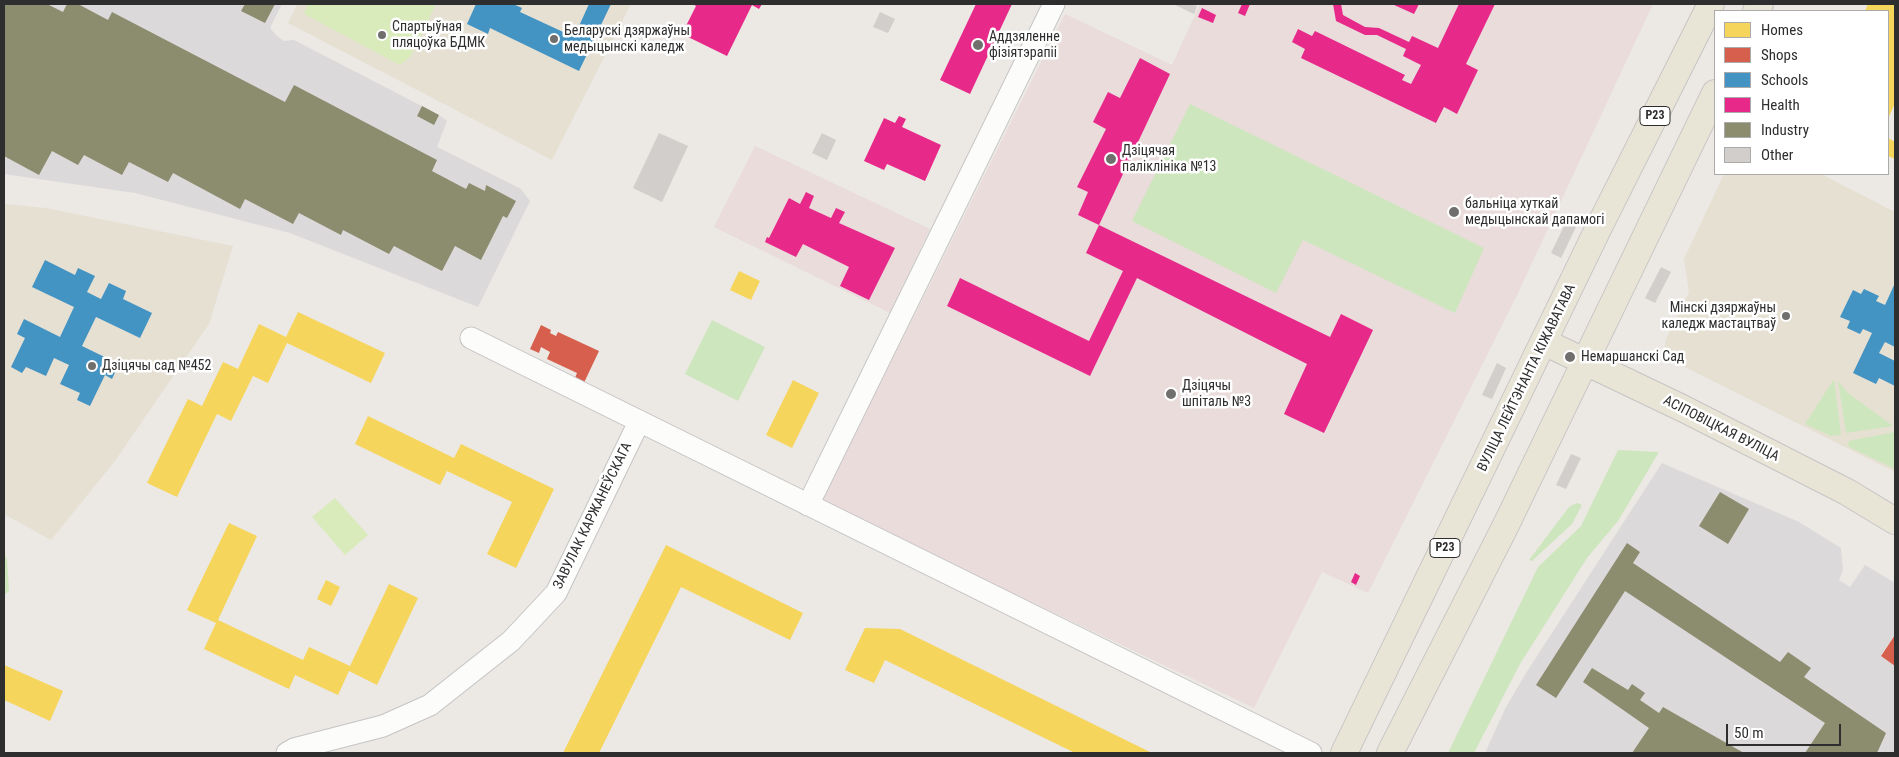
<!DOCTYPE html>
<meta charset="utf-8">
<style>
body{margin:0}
#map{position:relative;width:1899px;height:757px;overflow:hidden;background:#ece8e4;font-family:"Roboto Condensed",sans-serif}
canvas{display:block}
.frame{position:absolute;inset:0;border:5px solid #2e2e2e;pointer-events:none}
.legend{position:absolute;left:1714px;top:10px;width:175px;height:165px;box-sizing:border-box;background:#fff;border:1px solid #ababab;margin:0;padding:6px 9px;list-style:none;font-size:15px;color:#2e2e2e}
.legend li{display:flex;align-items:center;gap:10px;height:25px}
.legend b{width:25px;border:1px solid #ababab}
.scale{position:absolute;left:1726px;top:724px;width:115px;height:22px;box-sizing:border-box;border:2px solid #2e2e2e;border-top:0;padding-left:6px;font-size:15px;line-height:18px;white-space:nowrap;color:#2e2e2e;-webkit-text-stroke:4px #fff;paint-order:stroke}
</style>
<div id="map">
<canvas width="1899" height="757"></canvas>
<div class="frame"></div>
<ul class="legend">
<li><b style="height:14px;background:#f6d55c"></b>Homes</li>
<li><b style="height:14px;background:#d6604d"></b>Shops</li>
<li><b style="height:14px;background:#4393c3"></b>Schools</li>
<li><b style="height:14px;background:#e7298a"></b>Health</li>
<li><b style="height:14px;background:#8c8c6e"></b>Industry</li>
<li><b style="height:14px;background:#d1cecb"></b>Other</li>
</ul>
<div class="scale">50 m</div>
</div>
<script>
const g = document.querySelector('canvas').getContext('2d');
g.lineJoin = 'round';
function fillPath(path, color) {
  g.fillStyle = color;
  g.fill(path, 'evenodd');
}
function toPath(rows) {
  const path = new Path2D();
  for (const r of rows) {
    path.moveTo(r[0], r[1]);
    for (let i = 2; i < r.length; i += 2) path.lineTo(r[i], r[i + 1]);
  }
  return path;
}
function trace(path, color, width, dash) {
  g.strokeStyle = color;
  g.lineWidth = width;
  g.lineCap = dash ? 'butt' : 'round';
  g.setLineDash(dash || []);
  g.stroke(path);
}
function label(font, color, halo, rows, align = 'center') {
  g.font = font + ' "Roboto Condensed",sans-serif';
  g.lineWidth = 5;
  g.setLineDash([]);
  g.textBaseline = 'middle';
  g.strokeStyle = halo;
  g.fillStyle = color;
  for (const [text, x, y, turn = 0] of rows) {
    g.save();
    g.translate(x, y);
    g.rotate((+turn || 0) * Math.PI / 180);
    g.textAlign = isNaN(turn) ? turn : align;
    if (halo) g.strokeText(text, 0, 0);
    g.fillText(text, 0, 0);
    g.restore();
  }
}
const industrial = toPath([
 [4,4,282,4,270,28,277,36,284,41,294,40,439,115,447,121,437,147,521,189,530,201,478,307,290,233,135,193,4,174],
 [1662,463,1799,522,1841,548,1843,570,1839,580,1850,587,1865,565,1895,583,1895,635,1881,655,1895,666,1895,753,1485,753,1505,709,1526,673]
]);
const education = toPath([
 [297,4,631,4,552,160,288,23],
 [1724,174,1821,174,1895,212,1895,472,1669,359,1664,351,1666,339,1689,292,1684,259],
 [4,204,46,208,233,246,209,324,115,461,51,540,4,514]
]);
const medical = toPath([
 [1200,4,1653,4,1517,295,1368,593,1322,572,1254,708,830,506,824,500,824,496,1065,14,1172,65],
 [755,146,930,229,890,313,714,227]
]);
const green = toPath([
 [1190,104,1484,248,1455,313,1303,240,1276,293,1132,221],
 [712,320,765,347,738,401,685,374],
 [1834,379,1841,435,1831,436,1805,424],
 [1838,381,1848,393,1893,426,1846,433],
 [1895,432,1895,469,1849,447,1848,441],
 [1618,450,1659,452,1618,521,1587,558,1520,664,1474,753,1448,753,1538,567,1581,526],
 [1577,503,1582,505,1572,524,1532,561,1529,560,1569,507],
 [4,553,7,559,9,591,4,595]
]);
const pitch = toPath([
 [308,4,436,4,411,56,400,65,304,14],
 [335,498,368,535,345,555,312,517]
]);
const homes = toPath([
 [1868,4,1895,4,1895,103,1888,119,1888,11,1865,11],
 [1888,138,1895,142,1895,159,1888,156],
 [739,271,760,281,751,300,730,290],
 [298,312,385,353,371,383,287,343,268,383,253,376,231,421,217,414,177,497,147,483,188,399,202,406,223,362,238,369,259,324,286,337],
 [793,380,819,393,792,448,766,435],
 [368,416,454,458,461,444,554,489,516,568,487,554,512,502,447,471,440,485,355,444],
 [229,523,257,536,218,620,303,660,309,647,350,666,389,584,418,598,377,685,349,671,338,695,295,675,289,689,204,649,216,623,187,610],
 [666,545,803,613,790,640,681,587,599,753,563,753],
 [326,580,340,587,331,606,317,599],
 [865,628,900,629,1152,753,1075,753,885,660,874,683,845,670],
 [4,665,63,691,50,721,4,700]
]);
const shops = toPath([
 [541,325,551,330,550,333,556,336,558,332,599,351,582,387,573,383,577,373,547,359,550,352,541,347,539,353,530,349],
 [1895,635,1895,666,1881,656]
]);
const schools = toPath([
 [476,4,513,4,522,8,520,12,574,37,589,4,611,4,579,71,490,28,488,34,467,24],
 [45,260,75,275,78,268,95,276,87,292,101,299,109,283,126,291,123,299,152,313,140,338,96,317,82,346,119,364,112,379,105,375,90,406,77,400,80,393,60,384,69,365,54,358,46,376,26,367,22,373,11,367,25,338,17,334,24,319,60,337,74,307,32,287],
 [1895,283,1895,347,1885,342,1879,353,1895,361,1895,386,1879,378,1876,384,1853,373,1872,333,1863,329,1860,334,1847,328,1850,321,1840,317,1853,290,1861,294,1864,289,1879,296,1876,301,1885,305]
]);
const health = toPath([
 [693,4,762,4,759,9,752,5,727,56,682,34,696,6],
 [976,4,1012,4,970,94,940,80],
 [1242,4,1250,4,1245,16,1238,13],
 [1333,4,1341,4,1343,15,1365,27,1379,28,1409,42,1412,36,1438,48,1459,4,1495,4,1466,64,1478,70,1457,114,1444,107,1436,123,1301,58,1305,49,1292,42,1298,29,1312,36,1315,31,1405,75,1402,80,1411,84,1421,65,1403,56,1406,49,1377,35,1365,35,1336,21],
 [1392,4,1419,4,1414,14],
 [1202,8,1216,15,1213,23,1198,17],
 [1140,58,1170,74,1099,225,1078,215,1088,192,1077,187,1106,129,1093,122,1108,92,1120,98],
 [899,116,906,119,902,127,941,145,925,181,887,164,884,170,864,161,884,118,895,123],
 [806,192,814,196,809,208,831,218,836,208,845,212,839,223,895,248,869,300,840,286,849,267,803,244,796,257,765,242,767,237,769,238,789,198,800,204],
 [1099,225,1330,337,1341,314,1373,330,1324,433,1284,414,1307,364,1137,278,1090,376,947,306,960,278,1089,341,1123,271,1086,253],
 [1355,573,1360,576,1356,585,1351,582]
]);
const industry = toPath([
 [4,4,47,4,63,12,67,4,78,4,108,20,112,12,285,102,294,85,437,160,432,171,466,189,469,183,485,191,486,185,516,201,507,218,503,216,481,260,455,246,442,271,394,246,389,254,343,230,341,235,299,213,293,224,245,199,240,209,173,173,168,182,129,162,122,175,84,155,78,165,52,151,39,175,4,156],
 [245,4,275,4,265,23,241,11],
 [422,106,439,115,434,125,417,116],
 [1720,492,1749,509,1728,544,1699,526],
 [1627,543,1640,552,1633,563,1780,662,1788,652,1811,668,1804,677,1886,733,1877,753,1805,753,1825,723,1625,591,1556,698,1536,685],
 [1592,668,1628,690,1632,684,1645,693,1640,700,1659,713,1663,707,1744,753,1632,753,1649,728,1583,682]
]);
const building = toPath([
 [1173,4,1191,4,1197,6,1194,14],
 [880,12,895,19,888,33,873,27],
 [659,133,688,146,662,202,633,188],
 [822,133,836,140,827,160,812,153],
 [1566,222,1576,227,1561,258,1551,253],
 [1661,267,1671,272,1655,303,1645,298],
 [1497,363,1506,368,1492,399,1482,395],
 [1571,454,1581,458,1566,489,1556,485]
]);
const minor = toPath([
 [471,338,1311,753],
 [808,505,1054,4],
 [287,753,294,749,383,726,430,705,511,641,556,593,639,422]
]);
const major = toPath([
 [1756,11,1760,4],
 [1544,342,1684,409,1847,492,1895,521],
 [1344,753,1599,227,1711,4],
 [1390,753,1505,527,1715,93]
]);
const markers = [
 [382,35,5,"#706f6e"],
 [554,39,5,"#706f6e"],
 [978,45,6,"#706f6e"],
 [1111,159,6,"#706f6e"],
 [1454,212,6,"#706f6e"],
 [1786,316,5,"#706f6e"],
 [1570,357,6,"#706f6e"],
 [92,366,5,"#706f6e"],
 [1171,394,6,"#706f6e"]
];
const shields = [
 [1655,116,30],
 [1445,548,30]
];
const shieldNames = [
 ["Р23",1655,116],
 ["Р23",1445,548]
];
const poiNames = [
 ["Спартыўная",392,27],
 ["пляцоўка БДМК",392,43],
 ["Беларускі дзяржаўны",564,31],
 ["медыцынскі каледж",564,47],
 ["Аддзяленне",989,37],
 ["фізіятэрапіі",989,53],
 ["Дзіцячая",1122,151],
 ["паліклініка №13",1122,167],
 ["бальніца хуткай",1465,204],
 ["медыцынскай дапамогі",1465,220],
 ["Мінскі дзяржаўны",1776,308,"right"],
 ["каледж мастацтваў",1776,324,"right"],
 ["Немаршанскі Сад",1581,357],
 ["Дзіцячы сад №452",102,366],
 ["Дзіцячы",1182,386],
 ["шпіталь №3",1182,402]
];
const streetNames = [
 ["ВУЛІЦА ЛЕЙТЭНАНТА КІЖАВАТАВА",1527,378,-64],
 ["АСІПОВІЦКАЯ ВУЛІЦА",1721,429,27],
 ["ЗАВУЛАК КАРЖАНЕЎСКАГА",593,516,-64]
];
fillPath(industrial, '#dcd9db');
fillPath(education, '#e6e0d3');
fillPath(medical, '#e9dcdb');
fillPath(green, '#cee6be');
fillPath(pitch, '#d9eabb');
fillPath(homes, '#f6d55c');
fillPath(shops, '#d6604d');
fillPath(schools, '#4393c3');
fillPath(health, '#e7298a');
fillPath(industry, '#8c8c6e');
fillPath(building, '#d1cecb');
trace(minor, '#c5c4c5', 23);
trace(major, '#c6c5c4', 28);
trace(minor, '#fcfcfb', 21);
trace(major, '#e8e4d6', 26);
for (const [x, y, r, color] of markers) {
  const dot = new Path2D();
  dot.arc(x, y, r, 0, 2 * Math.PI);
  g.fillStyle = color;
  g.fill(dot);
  trace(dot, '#fff', 2);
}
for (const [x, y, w] of shields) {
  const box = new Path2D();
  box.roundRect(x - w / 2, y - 9.5, w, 19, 4);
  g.fillStyle = '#fff';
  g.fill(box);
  trace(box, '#2e2e2e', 1);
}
label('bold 12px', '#2e2e2e', null, shieldNames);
label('14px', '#2e2e2e', '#fff', poiNames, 'left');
label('14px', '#2e2e2e', '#fff', streetNames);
</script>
